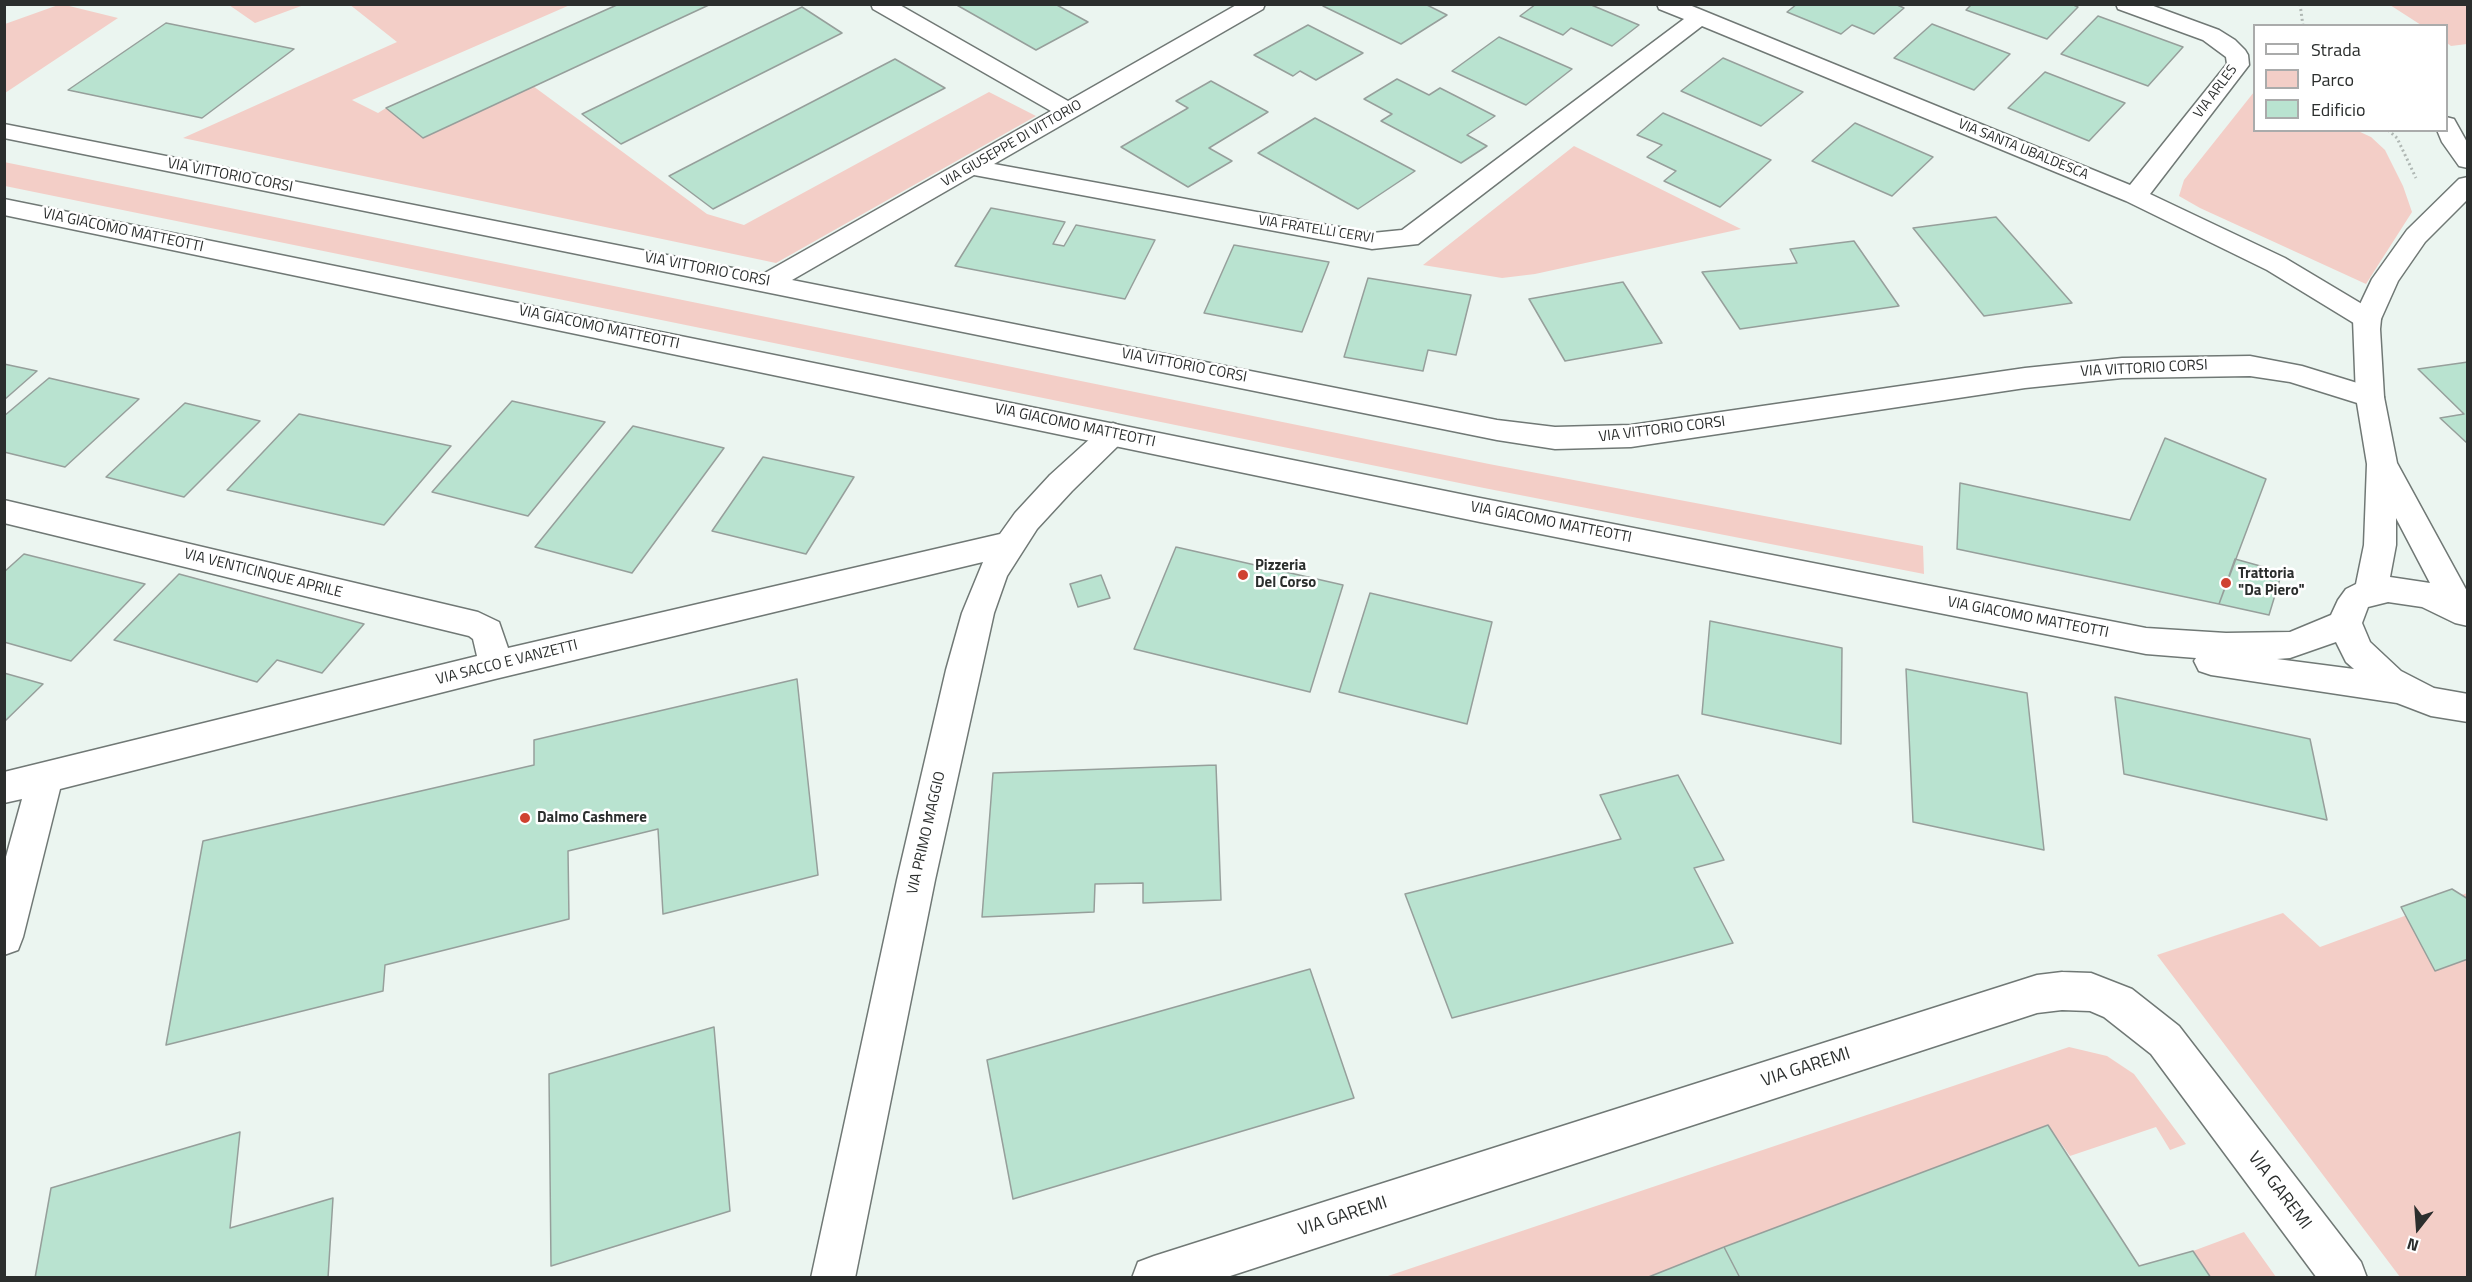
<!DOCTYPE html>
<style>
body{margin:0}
#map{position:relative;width:2472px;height:1282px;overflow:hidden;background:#ebf5f0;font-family:"Titillium Web",sans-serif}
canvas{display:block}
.frame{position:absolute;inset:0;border:6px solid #2b2e2d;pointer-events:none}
.legend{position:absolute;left:2253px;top:24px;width:195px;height:108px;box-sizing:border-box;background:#fff;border:2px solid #aaabab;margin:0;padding:8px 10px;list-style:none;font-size:18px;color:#2b2e2d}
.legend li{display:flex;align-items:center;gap:12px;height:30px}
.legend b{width:30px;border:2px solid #aaabab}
.north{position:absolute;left:2388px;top:1198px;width:60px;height:60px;-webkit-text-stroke:4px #fff;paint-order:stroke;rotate:197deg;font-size:16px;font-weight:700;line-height:24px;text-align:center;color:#2b2e2d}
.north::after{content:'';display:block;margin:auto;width:21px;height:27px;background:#2b2e2d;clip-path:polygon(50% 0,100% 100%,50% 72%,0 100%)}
</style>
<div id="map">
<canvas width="2472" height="1282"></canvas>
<div class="frame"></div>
<ul class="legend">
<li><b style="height:8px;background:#fff"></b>Strada</li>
<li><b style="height:16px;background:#f3cec7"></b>Parco</li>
<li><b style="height:16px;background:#b9e3d0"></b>Edificio</li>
</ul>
<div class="north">N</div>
</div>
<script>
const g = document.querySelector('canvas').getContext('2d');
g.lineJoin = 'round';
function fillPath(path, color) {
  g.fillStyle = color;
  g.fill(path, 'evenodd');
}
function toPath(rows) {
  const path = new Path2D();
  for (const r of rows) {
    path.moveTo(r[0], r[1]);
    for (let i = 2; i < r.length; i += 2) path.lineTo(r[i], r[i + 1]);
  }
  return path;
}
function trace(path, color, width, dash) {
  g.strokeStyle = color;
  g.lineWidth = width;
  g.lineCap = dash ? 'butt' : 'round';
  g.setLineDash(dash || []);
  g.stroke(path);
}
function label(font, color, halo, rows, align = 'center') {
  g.font = font + ' "Titillium Web",sans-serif';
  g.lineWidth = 5;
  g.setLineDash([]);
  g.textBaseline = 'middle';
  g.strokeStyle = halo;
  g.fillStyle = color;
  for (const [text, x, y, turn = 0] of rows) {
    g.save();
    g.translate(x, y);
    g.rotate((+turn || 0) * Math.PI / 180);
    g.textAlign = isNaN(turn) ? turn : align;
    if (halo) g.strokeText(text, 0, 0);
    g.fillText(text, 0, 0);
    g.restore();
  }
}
const green = toPath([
 [61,4,118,18,5,93,5,24],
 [349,4,570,5,352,100,378,113,386,108,424,138,533,86,707,214,744,225,989,92,1036,116,776,263,183,138,397,42],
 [229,5,230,4,304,5,255,23],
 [2390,5,2467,5,2467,44,2451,46,2447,43,2446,26,2421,25],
 [2254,92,2254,130,2358,131,2371,137,2385,150,2403,186,2412,212,2366,284,2200,208,2179,196,2184,180],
 [1574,146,1741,229,1535,274,1502,278,1423,265],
 [4,162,1489,464,1923,546,1924,574,1484,488,5,186],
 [2467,893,2467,1277,2400,1277,2157,955,2283,913,2320,947],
 [2069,1047,2107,1056,2134,1074,2186,1144,2170,1150,2156,1127,2070,1156,2048,1125,1725,1247,1740,1277,1382,1278],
 [2244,1232,2276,1277,2211,1277,2193,1251]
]);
const building = toPath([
 [619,4,711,4,423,138,386,108,619,4],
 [955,4,1055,4,1088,22,1036,50,955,4],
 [1326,4,1425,4,1447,15,1401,44,1323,6,1326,4],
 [1536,4,1589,4,1639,25,1612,46,1571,28,1563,35,1520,16,1536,4],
 [1797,4,1895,4,1904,8,1874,34,1852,25,1841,34,1787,12,1797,4],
 [1972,4,2071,4,2078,7,2047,39,1966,10,1972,4],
 [802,7,842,33,621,144,582,114,802,7],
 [2098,16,2183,47,2148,86,2061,54,2098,16],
 [166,23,294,49,202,118,68,90,166,23],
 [1932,24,2010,54,1974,90,1894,58,1932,24],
 [1308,25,1363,53,1316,80,1300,71,1293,76,1254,55,1308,25],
 [1499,37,1572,69,1526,105,1452,71,1499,37],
 [1723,58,1803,92,1761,126,1681,91,1723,58],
 [895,59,945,88,713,209,669,176,895,59],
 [2045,72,2125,103,2089,141,2008,108,2045,72],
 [1397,79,1429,95,1440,88,1495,116,1467,135,1487,146,1461,163,1381,121,1392,114,1364,99,1397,79],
 [1211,81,1268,112,1209,148,1232,161,1188,187,1121,147,1188,108,1176,101,1211,81],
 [1663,113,1771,160,1720,207,1664,181,1676,171,1647,157,1662,145,1637,135,1663,113],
 [1315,118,1415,171,1358,209,1258,153,1315,118],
 [1855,123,1933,157,1892,196,1812,161,1855,123],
 [991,208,1065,222,1053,244,1064,246,1076,225,1155,240,1125,299,955,266,991,208],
 [1996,217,2072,303,1984,316,1913,228,1996,217],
 [1854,241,1899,306,1740,329,1702,272,1797,263,1790,249,1854,241],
 [1234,245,1329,262,1302,332,1204,313,1234,245],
 [1368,278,1471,295,1456,355,1428,350,1423,371,1344,357,1368,278],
 [1623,282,1662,343,1565,361,1529,299,1623,282],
 [2468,362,2468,444,2440,418,2464,414,2418,369,2468,362],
 [4,364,37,371,4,400,4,364],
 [49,378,139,399,65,467,4,452,4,416,49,378],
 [512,401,605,422,528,516,432,492,512,401],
 [185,403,260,421,184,497,106,477,185,403],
 [299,414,451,446,384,525,227,490,299,414],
 [633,426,724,448,632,573,535,547,633,426],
 [2165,438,2266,479,2219,604,1957,549,1960,483,2130,520,2165,438],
 [763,457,854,477,806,554,712,531,763,457],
 [1176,547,1343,585,1310,692,1134,649,1176,547],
 [24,554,145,584,71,661,4,642,4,572,24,554],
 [2235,559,2282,572,2269,615,2219,604,2235,559],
 [179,574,364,624,322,673,277,660,257,682,114,640,179,574],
 [1101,575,1110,598,1078,607,1070,584,1101,575],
 [1370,593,1492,622,1467,724,1339,692,1370,593],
 [1710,621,1842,648,1841,744,1702,714,1710,621],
 [1906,669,2027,693,2044,850,1913,822,1906,669],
 [4,673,43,684,4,722,4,673],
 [797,679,818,875,663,914,658,829,568,851,569,919,385,965,383,991,166,1045,203,841,534,765,534,740,797,679],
 [2115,697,2310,739,2327,820,2124,774,2115,697],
 [1216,765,1221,900,1143,903,1143,883,1095,884,1094,912,982,917,993,773,1216,765],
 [1678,775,1724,860,1694,868,1733,943,1452,1018,1405,894,1621,839,1600,795,1678,775],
 [2452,889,2468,899,2468,959,2435,971,2401,907,2452,889],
 [1310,969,1354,1098,1013,1199,987,1060,1310,969],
 [714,1027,730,1211,551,1266,549,1074,714,1027],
 [2048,1125,2139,1266,2193,1251,2211,1278,1740,1278,1724,1247,2048,1125],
 [240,1132,230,1228,333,1198,328,1278,35,1278,51,1188,240,1132],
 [1724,1247,1740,1278,1646,1278,1724,1247]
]);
const path = toPath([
 [2300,4,2303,26],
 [2388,130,2397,138,2416,178]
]);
const service = toPath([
 [2446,117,2454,119,2468,144,2468,168,2459,166,2442,142,2437,130,2446,130,2446,117]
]);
const minor = toPath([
 [871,4,898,4,1068,101,1238,4,1265,4,1263,9,994,164,1372,233,1402,230,1684,19,1659,9,1657,4,1687,4,2130,185,2227,64,2226,57,2203,40,2118,9,2116,4,2148,4,2219,30,2235,40,2245,50,2248,55,2249,65,2150,194,2285,258,2377,313,2381,319,2377,325,2367,328,2357,325,2267,270,2126,201,1702,26,1418,244,1372,249,974,175,792,280,1497,420,1555,427,1631,425,2025,368,2122,358,2250,356,2302,366,2380,390,2384,397,2380,404,2370,407,2290,382,2250,376,2122,378,2025,388,1631,447,1555,449,1497,440,4,138,4,124,763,274,1051,111,873,9,871,4],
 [1113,423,1123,427,1128,434,1123,441,1072,491,1037,529,1007,576,994,613,935,880,855,1278,811,1278,897,880,946,670,962,613,983,562,495,679,60,789,23,937,18,950,4,955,4,864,22,799,4,803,4,772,477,656,473,639,469,636,4,523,4,500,478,612,499,622,508,648,1000,534,1015,513,1050,475,1103,427,1113,423],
 [2062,972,2091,973,2132,989,2179,1026,2361,1262,2367,1278,2317,1278,2151,1054,2104,1017,2090,1011,2062,1010,2037,1013,1224,1278,1132,1278,1138,1262,1154,1256,2037,975,2062,972]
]);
const secondary = toPath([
 [2468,177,2468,199,2425,242,2398,281,2381,319,2380,329,2384,397,2397,463,2468,593,2468,626,2455,623,2422,607,2388,602,2368,607,2362,623,2370,642,2401,671,2434,688,2468,694,2468,722,2431,716,2397,703,2211,675,2199,671,2194,661,2196,658,2146,654,1480,522,4,215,4,199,1480,498,2146,628,2226,633,2290,632,2331,615,2338,600,2346,589,2356,584,2364,545,2367,464,2356,397,2353,319,2372,279,2407,230,2459,179,2468,177],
 [2396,518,2430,583,2390,577,2396,545,2396,518],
 [2336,642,2346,662,2354,669,2277,659,2290,658,2336,642]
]);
const markers = [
 [1243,575,6,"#cf4230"],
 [2226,583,6,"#cf4230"],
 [525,818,6,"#cf4230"]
];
const farStreetnames = [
 ["VIA ARLES",2216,92,-53],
 ["VIA GIUSEPPE DI VITTORIO",1012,144,-30],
 ["VIA SANTA UBALDESCA",2023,150,22],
 ["VIA FRATELLI CERVI",1316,230,9]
];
const streetNames = [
 ["VIA VITTORIO CORSI",230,176,11],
 ["VIA GIACOMO MATTEOTTI",123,231,12],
 ["VIA VITTORIO CORSI",707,270,11],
 ["VIA GIACOMO MATTEOTTI",599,328,12],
 ["VIA VITTORIO CORSI",1184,366,11],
 ["VIA VITTORIO CORSI",2144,369,-3],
 ["VIA GIACOMO MATTEOTTI",1075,426,12],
 ["VIA VITTORIO CORSI",1662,430,-7],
 ["VIA GIACOMO MATTEOTTI",1551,523,11],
 ["VIA VENTICINQUE APRILE",263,574,14],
 ["VIA GIACOMO MATTEOTTI",2028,618,11],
 ["VIA SACCO E VANZETTI",507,663,-14],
 ["VIA PRIMO MAGGIO",927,833,-77]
];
const poiNames = [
 ["Pizzeria",1255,566],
 ["Del Corso",1255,583],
 ["Trattoria",2238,574],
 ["\"Da Piero\"",2238,591],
 ["Dalmo Cashmere",537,818]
];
const nearStreetnames = [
 ["VIA GAREMI",1806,1068,-18],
 ["VIA GAREMI",2279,1191,53],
 ["VIA GAREMI",1343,1217,-18]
];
fillPath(green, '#f3cec7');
fillPath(building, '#b9e3d0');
trace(building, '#969f9b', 1.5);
trace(service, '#707875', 3);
trace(minor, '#707875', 3);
trace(secondary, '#707875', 3);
trace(path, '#b0b8b4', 3, [2, 3]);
fillPath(service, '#fff');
fillPath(minor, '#fff');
fillPath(secondary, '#fff');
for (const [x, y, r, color] of markers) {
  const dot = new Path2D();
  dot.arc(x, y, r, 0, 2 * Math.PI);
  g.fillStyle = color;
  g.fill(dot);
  trace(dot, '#fff', 2);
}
label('14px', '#2b2e2d', '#fff', farStreetnames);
label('15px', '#2b2e2d', '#fff', streetNames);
label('bold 15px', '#2b2e2d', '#fff', poiNames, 'left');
label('18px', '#2b2e2d', '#fff', nearStreetnames);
</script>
